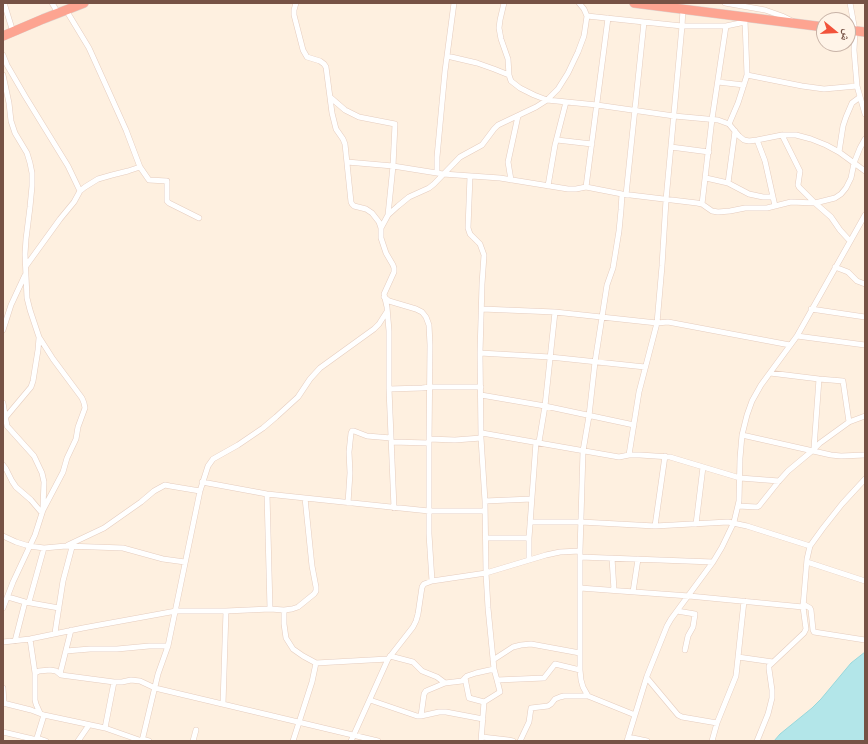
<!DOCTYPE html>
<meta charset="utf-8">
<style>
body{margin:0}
#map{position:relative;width:868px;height:744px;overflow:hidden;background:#fef0e0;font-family:Arial,"Noto Naskh Arabic",sans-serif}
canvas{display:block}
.frame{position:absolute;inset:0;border:4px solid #765245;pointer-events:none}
.north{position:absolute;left:816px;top:12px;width:40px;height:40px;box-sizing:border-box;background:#fff4e8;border:1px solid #c8b3a7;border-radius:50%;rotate:108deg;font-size:11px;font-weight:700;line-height:16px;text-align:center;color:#765245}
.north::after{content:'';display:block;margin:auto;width:14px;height:18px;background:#f2533b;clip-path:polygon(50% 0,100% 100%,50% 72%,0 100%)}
</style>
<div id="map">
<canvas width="868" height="744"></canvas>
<div class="frame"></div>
<div class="north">ش</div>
</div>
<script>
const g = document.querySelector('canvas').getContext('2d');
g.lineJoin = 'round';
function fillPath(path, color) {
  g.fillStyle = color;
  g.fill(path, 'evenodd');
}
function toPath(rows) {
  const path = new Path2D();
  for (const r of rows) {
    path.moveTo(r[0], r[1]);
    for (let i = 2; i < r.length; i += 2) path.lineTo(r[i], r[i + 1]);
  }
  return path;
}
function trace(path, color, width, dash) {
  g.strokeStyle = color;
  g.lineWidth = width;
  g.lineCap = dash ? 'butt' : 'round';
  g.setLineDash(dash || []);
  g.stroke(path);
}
const water = toPath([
 [865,652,865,741,774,741,780,734,812,708,821,699,851,663,865,652]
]);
const street = toPath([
 [4,3,13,32],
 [52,3,58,13],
 [296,3,294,10,294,15,303,50,307,57,320,61,324,64,326,67,332,113,336,129,343,139,345,144,351,202,352,204,354,206,366,209,372,213,379,222,381,228],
 [504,3,500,20,499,28,501,39,508,59,509,75,511,81,520,88,534,95,547,100,597,105,674,116,718,120,729,124,739,136,744,140,749,141,757,140,782,135,796,135,811,139,826,145,839,152,865,171],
 [725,3,765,10,782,16,792,21],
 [850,3,855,31,854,50,857,86,865,114],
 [66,10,89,48,108,90,126,130,140,167,149,180,167,181,167,201,169,203,199,218],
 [587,16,682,26,726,26,745,22],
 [3,55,7,65,25,96,68,166,80,191],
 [447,56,477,63,494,69,509,75],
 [3,75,9,103,11,121,15,133,27,153,30,163,32,173,32,186,30,207,26,239,25,254,27,298,30,310,39,337,53,359,82,398,84,403,85,408,78,427,76,439,67,458,63,472,43,510,35,535,13,582,3,608],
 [747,75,802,86,824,89,857,86],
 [718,82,744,85],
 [330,97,345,110,359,117,395,124,393,166,388,215],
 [729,124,738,103,747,75,745,20],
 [782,135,800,171,798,185,799,187,815,203,835,198,841,194,846,188,851,178,854,163,860,148,865,139],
 [557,140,592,144],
 [757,140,765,161,775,206],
 [671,147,709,152],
 [839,152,843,126,846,117,852,103,860,97],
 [347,162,393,166,443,174,500,178,568,189,576,189,586,187,622,194,697,203,702,204,712,211,718,212,730,211,745,208,767,208,791,202,815,203,831,217,840,230,850,241],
 [437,173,437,157,445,71,454,3],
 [706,178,728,183,749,194,763,197,773,197],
 [511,180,508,162,518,116],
 [728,183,735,131],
 [548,186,555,145,566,102],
 [586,187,608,18],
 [626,195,644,22],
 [702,204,712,119,726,26],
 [26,266,60,219,74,202,80,191,85,187,98,179,112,175,128,171,140,167],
 [835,267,848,272,857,281,865,284],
 [384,297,389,301,416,309,422,312,426,317,429,325,430,345,429,443,429,534,432,581],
 [482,309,555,312,657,323,668,322,790,345],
 [811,309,865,317],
 [3,330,11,305,25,275],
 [797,336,865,345],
 [480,353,550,357,645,367],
 [770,373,819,379,843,381,849,422],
 [389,389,422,388,430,387,481,387],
 [481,395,545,406,634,425],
 [3,403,7,426,34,456,42,473,44,482,43,507],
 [5,418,31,387,33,381,38,350,39,338],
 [482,433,619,457,629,455,640,455,670,457,740,478,779,481],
 [742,435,831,455,841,456,865,455],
 [429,439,455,440,481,438],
 [392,442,429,443],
 [539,442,545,406,555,312],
 [814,448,819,379],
 [629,455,639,392,657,323,662,266,666,200,682,26,683,9],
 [3,465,6,469,12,481,16,487,31,500,42,513],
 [202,482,267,494,305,498,429,511,485,511],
 [267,494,270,609],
 [485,501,532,499],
 [348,503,350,473,349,452,351,433,352,431,354,431,367,436,391,438],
 [738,506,757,507,759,506,779,481,788,471,812,451,820,443,849,422,865,416],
 [394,508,389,389,389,331,387,307,384,294,394,272,394,268,393,265,386,253,381,238,381,228,388,215,398,206,409,197,429,188,434,184,460,157,482,145,494,129,498,125,536,107,547,100,558,89,568,73,578,52,584,36,587,16,584,9,579,3],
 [530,522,581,522,655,526,728,522,747,526,810,546],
 [696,524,703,467],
 [655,526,665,456],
 [3,536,16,542,29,546,44,548,66,546,123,548,163,559,185,562],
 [486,538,529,538],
 [68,545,104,528,141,502,154,491,165,485,170,486,200,491],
 [580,557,713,562],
 [612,558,614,590],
 [529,560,529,538,536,442],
 [807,562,865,581],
 [580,588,689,596,803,607],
 [633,592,638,559],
 [8,597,25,602,59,608],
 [29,602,44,548],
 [803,604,810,608,811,610,813,630,814,632,865,640],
 [284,610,284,624,286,638,293,649,303,656,316,663,388,659],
 [677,611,695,614,693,627,688,636,685,650],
 [55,633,56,626,63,581,72,547],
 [30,639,35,673,39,671,50,670,56,671,61,675,114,682,122,682,131,680,140,681,155,688,378,741],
 [15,641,25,602],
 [3,642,30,639,83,628,176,611,226,611,270,609,284,610,292,609,298,607,314,594,316,591,316,587,312,566,305,498],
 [66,651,90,649,117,649,149,646,168,646],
 [390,656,413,662,422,671,437,677,445,683],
 [738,657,773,662],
 [493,660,513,647,521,645,531,644,580,653],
 [35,673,35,700,36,704,40,713],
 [60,674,71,630],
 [465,678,469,698,484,702,500,692,497,680,494,669,488,608,486,573,485,501,481,438,480,353,482,284,484,255,480,244,470,234,468,228,470,176],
 [647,678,678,715,682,717,717,723],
 [497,680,544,678,555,664,580,670],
 [3,688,4,703],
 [588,696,583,687,581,680,580,670,580,551,583,451,589,416,595,362,607,285,613,268,619,231,621,210,622,194],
 [370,700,417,716,421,716,439,712,446,712,483,719],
 [3,703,31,710,44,715,105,728,142,741],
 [223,704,226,611],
 [421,716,424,694,426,691,445,683,462,681,467,676,476,673,494,669],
 [105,728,114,682],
 [3,732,37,740],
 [482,737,508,740,513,741],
 [628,737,647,741],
 [37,738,46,741],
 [142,739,149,741],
 [36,741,44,715],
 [78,741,89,725],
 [142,741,158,674,168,646,200,491,208,466,213,459,238,445,263,428,276,417,298,397,310,379,320,368,374,329,379,324,386,313],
 [193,741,196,730],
 [293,741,312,682,316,663],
 [351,741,388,659,413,627,416,621,418,614,422,587,424,584,432,581,486,573,546,555,560,552,580,551],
 [481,741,484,702],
 [520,741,529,722,531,708,548,706,551,704,555,699,560,697,564,696,588,696,635,715],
 [627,741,647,676,667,626,671,619,713,562,722,547,734,522,739,501,740,458,742,435,747,415,752,401,761,385,797,336,865,215],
 [712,741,717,723,736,676,744,601],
 [757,741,768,714,772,698,772,690,769,669,769,666,785,651,804,633,806,629,803,607,807,559,810,546,823,528,842,504,865,479]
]);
const highway = toPath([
 [634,3,824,27],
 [848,30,865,32],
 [3,36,43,19,84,3]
]);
fillPath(water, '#b3e6e9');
trace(water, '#98d7db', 1);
trace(street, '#e5ccbe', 6);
trace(highway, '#dbd2cf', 10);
trace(street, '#fff', 5);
trace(highway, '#fda491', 9);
</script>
